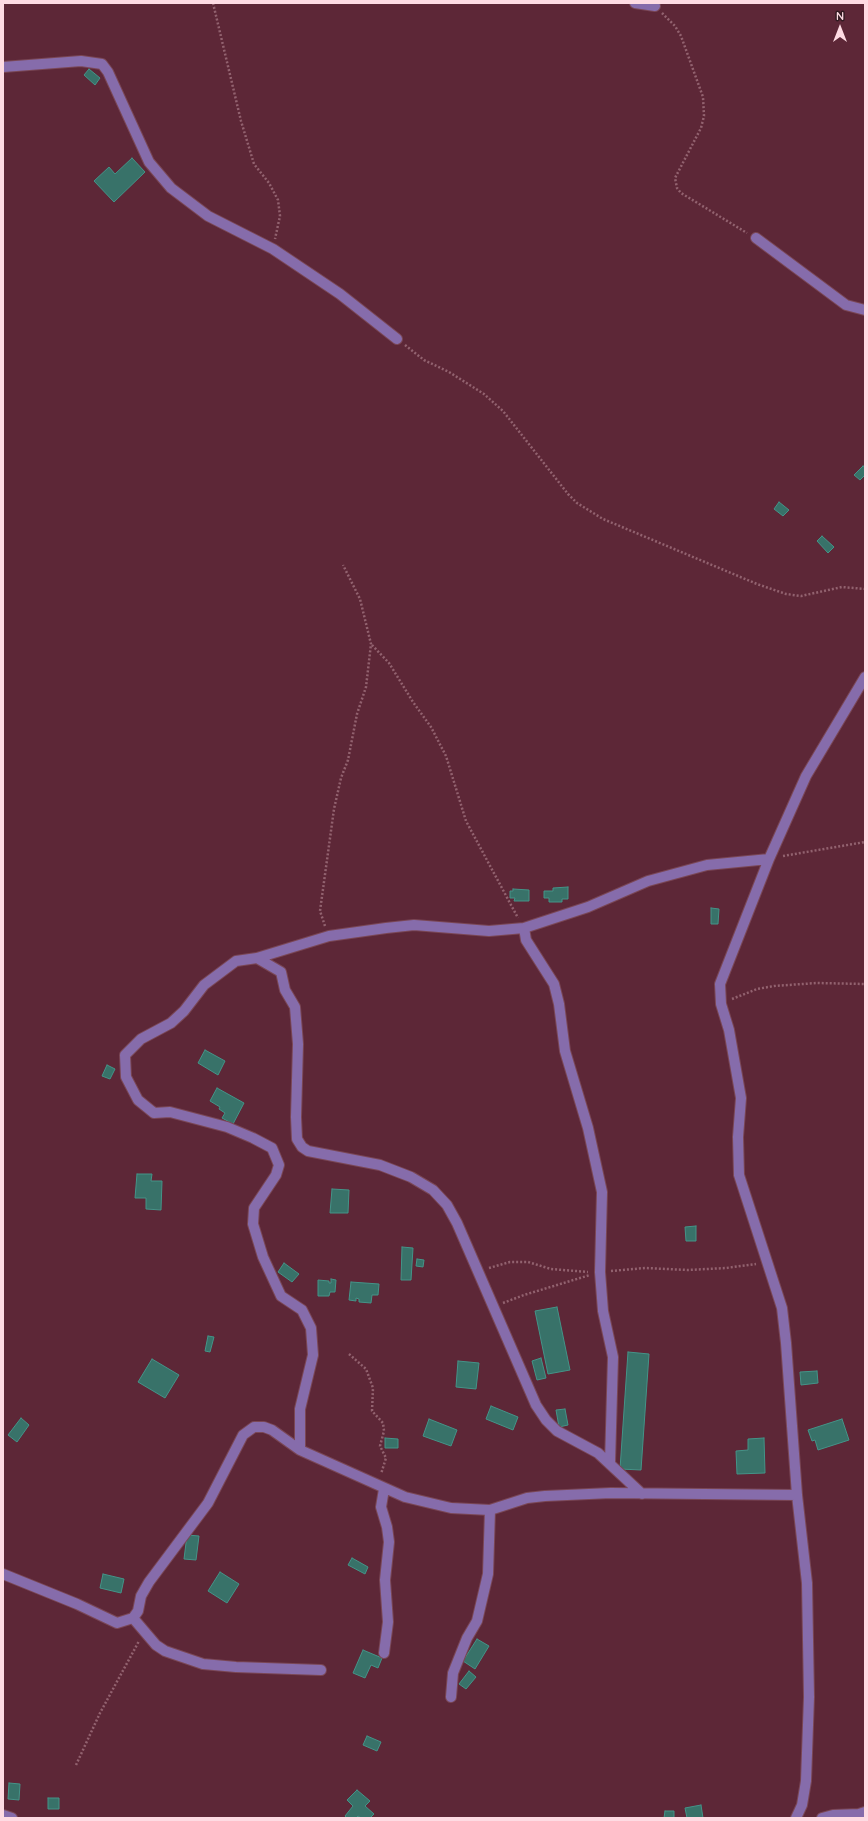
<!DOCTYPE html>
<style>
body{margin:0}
#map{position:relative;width:868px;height:1821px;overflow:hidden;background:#5d2737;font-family:Quicksand,sans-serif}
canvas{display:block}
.frame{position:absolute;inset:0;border:4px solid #fedbe3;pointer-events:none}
.north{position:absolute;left:820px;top:8px;width:40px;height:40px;-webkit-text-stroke:3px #321a21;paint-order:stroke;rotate:0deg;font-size:11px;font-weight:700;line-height:16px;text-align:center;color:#fedbe3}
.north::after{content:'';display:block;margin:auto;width:14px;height:18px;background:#fedbe3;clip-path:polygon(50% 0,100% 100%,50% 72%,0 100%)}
</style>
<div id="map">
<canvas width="868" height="1821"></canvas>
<div class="frame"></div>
<div class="north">N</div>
</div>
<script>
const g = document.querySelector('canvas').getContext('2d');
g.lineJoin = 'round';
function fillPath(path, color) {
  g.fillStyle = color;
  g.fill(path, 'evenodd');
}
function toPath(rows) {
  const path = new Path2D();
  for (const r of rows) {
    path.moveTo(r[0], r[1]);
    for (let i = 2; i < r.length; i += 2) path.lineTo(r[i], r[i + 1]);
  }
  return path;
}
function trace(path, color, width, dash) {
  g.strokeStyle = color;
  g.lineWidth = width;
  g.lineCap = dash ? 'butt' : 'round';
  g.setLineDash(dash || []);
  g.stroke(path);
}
const building = toPath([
 [89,69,100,78,95,85,84,75,89,69],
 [132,158,145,172,114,202,94,181,109,167,115,174,132,158],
 [863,466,865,467,865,475,860,480,854,475,863,466],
 [779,502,789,510,783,516,774,509,779,502],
 [822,536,834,547,828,553,817,541,822,536],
 [568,887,568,899,562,899,562,902,549,902,549,898,544,898,544,891,553,891,553,888,568,887],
 [513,889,529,890,529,901,514,901,515,898,510,898,510,891,513,891,513,889],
 [711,908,719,909,718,924,711,924,711,908],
 [205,1050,225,1061,218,1075,198,1063,205,1050],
 [107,1065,115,1069,110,1079,102,1076,107,1065],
 [217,1088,244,1103,233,1124,222,1118,225,1113,219,1109,220,1107,210,1101,217,1088],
 [137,1174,152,1174,151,1181,162,1181,161,1210,146,1209,146,1198,135,1198,137,1174],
 [332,1189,349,1190,348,1213,330,1213,332,1189],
 [696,1226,696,1241,686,1241,685,1227,696,1226],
 [402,1247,413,1248,411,1280,401,1280,402,1247],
 [417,1259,424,1260,423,1267,416,1266,417,1259],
 [284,1263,299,1274,292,1282,278,1272,284,1263],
 [331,1279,336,1280,335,1292,330,1292,329,1296,318,1296,318,1280,329,1281,329,1283,331,1283,331,1279],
 [351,1282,379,1284,378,1295,372,1295,371,1303,359,1302,359,1299,356,1298,356,1301,349,1300,351,1282],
 [557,1307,570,1370,548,1374,535,1311,557,1307],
 [208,1336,214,1337,210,1352,205,1351,208,1336],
 [628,1352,649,1354,641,1470,620,1469,628,1352],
 [541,1358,546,1378,537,1380,532,1361,541,1358],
 [152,1359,179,1375,165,1398,138,1382,152,1359],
 [458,1361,479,1363,476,1389,456,1387,458,1361],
 [817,1371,818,1383,801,1385,800,1372,817,1371],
 [491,1406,518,1417,513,1430,486,1419,491,1406],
 [565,1409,568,1425,559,1427,556,1410,565,1409],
 [21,1418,29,1425,17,1442,8,1435,21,1418],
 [429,1419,457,1430,451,1446,423,1436,429,1419],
 [842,1419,849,1440,818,1450,815,1440,812,1441,808,1430,842,1419],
 [385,1438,398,1439,398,1448,385,1448,385,1438],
 [764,1438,765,1473,737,1474,736,1451,748,1450,748,1439,764,1438],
 [187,1535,199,1536,196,1560,184,1559,187,1535],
 [352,1558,368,1567,365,1574,348,1565,352,1558],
 [220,1572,239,1584,227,1603,208,1591,220,1572],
 [103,1574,124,1579,121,1593,100,1588,103,1574],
 [477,1639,489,1646,475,1669,463,1661,477,1639],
 [363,1650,382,1658,378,1668,371,1665,365,1678,353,1673,363,1650],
 [469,1671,476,1677,466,1689,459,1684,469,1671],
 [367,1736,381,1742,377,1751,363,1745,367,1736],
 [9,1783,20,1784,19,1800,8,1799,9,1783],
 [357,1790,370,1801,365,1806,374,1814,370,1818,361,1818,358,1816,356,1818,347,1818,345,1816,353,1806,347,1800,357,1790],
 [48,1798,59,1798,59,1809,48,1809,48,1798],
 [701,1805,703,1818,687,1818,685,1808,701,1805],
 [665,1811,674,1811,674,1818,664,1818,665,1811]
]);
const path = toPath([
 [213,3,241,121,254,164,269,183,278,200,280,216,275,239],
 [662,13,675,26,681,36,703,97,704,116,701,128,675,178,677,188,681,193,747,233],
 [405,345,424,360,449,372,484,394,503,411,568,494,577,503,603,519,757,584,786,594,801,596,842,587,865,589],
 [372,645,389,663,413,702,431,727,446,756,466,821,518,918],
 [783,856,865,842],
 [325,926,320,911,334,809,341,778,348,760,357,714,366,687,371,644,360,599,343,565],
 [732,999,757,989,774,986,817,983,865,984],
 [489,1268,510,1262,528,1262,551,1269,588,1272],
 [611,1271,645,1268,688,1270,726,1268,756,1264],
 [503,1303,524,1295,590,1275],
 [349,1354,366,1369,373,1388,372,1411,383,1423,384,1431,380,1446,386,1458,381,1474],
 [76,1765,100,1713,139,1641]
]);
const minor = toPath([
 [635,3,655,6],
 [3,67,81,61,102,64,108,72,149,162,171,188,208,216,273,249,340,294,397,339],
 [756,238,846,305,865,310],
 [524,928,526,940,554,984,559,1004,565,1051,588,1128,602,1192,600,1272,603,1311,613,1357,610,1463],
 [257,958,281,972,285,990,295,1007,298,1044,296,1117,297,1139,302,1147,308,1151,380,1165,411,1177,433,1190,447,1205,457,1223,536,1405,546,1420,557,1431,598,1453,642,1494],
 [300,1450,300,1409,313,1355,311,1328,302,1310,281,1296,263,1257,253,1224,254,1208,276,1175,279,1165,272,1148,253,1138,227,1127,170,1112,154,1113,138,1100,126,1077,125,1055,141,1039,171,1023,184,1011,204,985,236,961,257,958,329,936,386,928,414,925,489,931,524,928,588,907,648,881,707,865,769,859],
 [3,1574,77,1604,117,1623,133,1618,138,1611,141,1596,149,1582,208,1503,243,1435,254,1427,264,1427,272,1430,300,1450,405,1497,451,1508,490,1510,527,1498,545,1496,611,1493,797,1495],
 [133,1618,156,1645,165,1651,203,1664,236,1667,321,1670],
 [384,1653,388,1622,385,1580,389,1542,387,1527,381,1507,384,1489],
 [451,1697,453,1673,467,1638,477,1621,488,1574,490,1510],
 [3,1815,12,1818],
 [796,1818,802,1805,806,1781,809,1697,807,1583,797,1495,786,1343,782,1308,739,1175,738,1137,741,1098,729,1030,721,1004,720,984,769,859,806,776,865,677],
 [822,1818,833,1815,859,1814,865,1812]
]);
fillPath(building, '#387269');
trace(building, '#449488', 1);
trace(minor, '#7a4756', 12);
trace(path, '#92626f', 2.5, [2, 2]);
trace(minor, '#866cab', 10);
</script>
